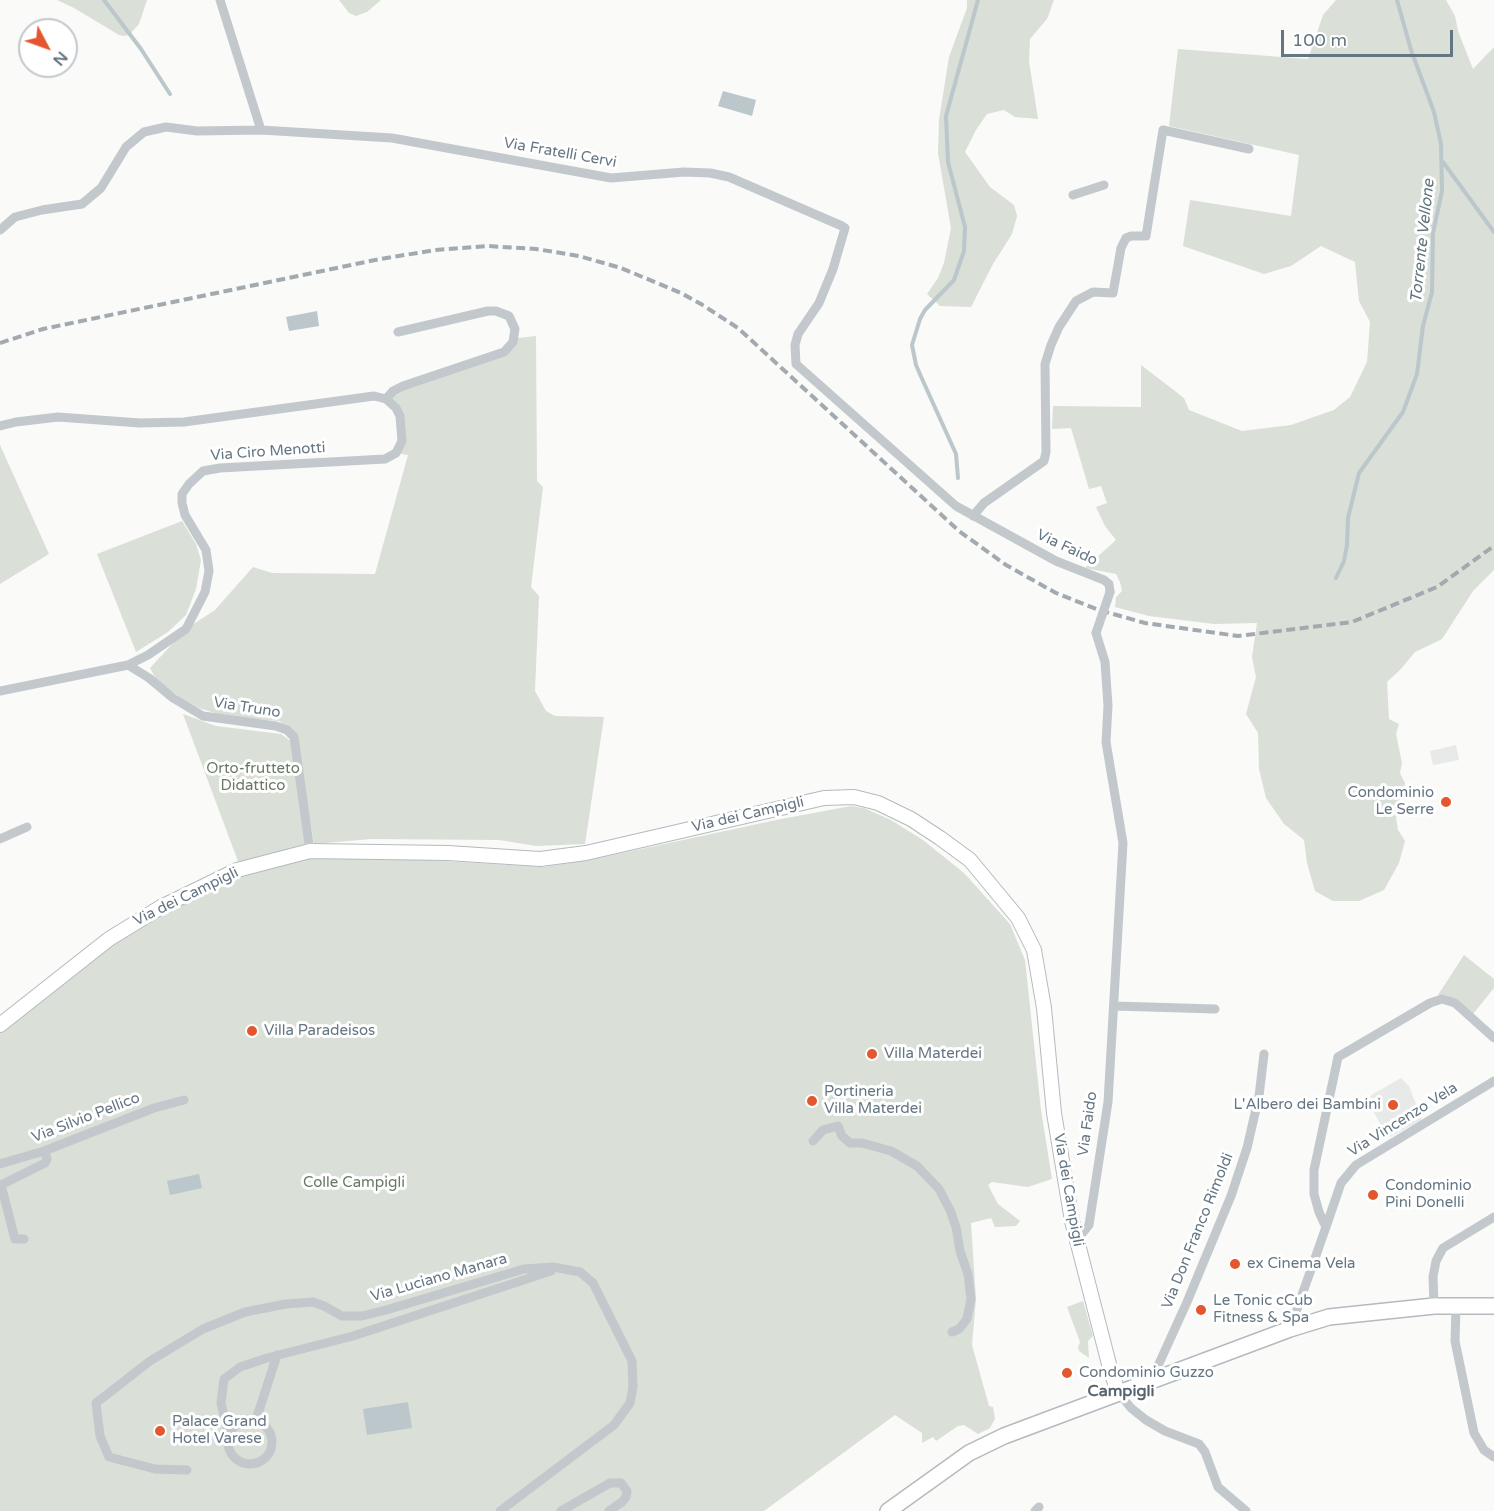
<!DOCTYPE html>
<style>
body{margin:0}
#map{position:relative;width:1494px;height:1511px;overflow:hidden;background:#fafaf8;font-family:"Varela Round",sans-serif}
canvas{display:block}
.north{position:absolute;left:18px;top:18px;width:60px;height:60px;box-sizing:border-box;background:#fff;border:2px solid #c1c8cd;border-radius:50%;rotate:131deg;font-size:16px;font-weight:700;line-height:24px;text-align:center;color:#657683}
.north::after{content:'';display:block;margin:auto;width:21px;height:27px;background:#e4572e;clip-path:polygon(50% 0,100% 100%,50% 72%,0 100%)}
.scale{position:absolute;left:1281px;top:30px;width:172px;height:27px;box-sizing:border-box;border:3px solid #657683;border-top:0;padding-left:8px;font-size:18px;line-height:21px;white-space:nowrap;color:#657683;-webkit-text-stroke:4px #fff;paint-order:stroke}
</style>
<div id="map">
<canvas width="1494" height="1511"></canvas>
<div class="north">N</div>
<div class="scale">100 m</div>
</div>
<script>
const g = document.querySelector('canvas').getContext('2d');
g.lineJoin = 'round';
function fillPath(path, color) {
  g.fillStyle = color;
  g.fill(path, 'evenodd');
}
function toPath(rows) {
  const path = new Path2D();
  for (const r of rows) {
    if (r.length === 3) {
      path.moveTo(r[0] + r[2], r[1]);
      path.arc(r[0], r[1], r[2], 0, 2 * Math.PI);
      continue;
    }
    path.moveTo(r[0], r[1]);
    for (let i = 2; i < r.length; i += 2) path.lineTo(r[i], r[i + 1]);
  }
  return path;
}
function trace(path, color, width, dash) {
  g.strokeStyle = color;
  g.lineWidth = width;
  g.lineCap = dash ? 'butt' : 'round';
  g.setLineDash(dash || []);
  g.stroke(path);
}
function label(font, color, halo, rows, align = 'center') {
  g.font = font + ' "Varela Round",sans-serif';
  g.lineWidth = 6;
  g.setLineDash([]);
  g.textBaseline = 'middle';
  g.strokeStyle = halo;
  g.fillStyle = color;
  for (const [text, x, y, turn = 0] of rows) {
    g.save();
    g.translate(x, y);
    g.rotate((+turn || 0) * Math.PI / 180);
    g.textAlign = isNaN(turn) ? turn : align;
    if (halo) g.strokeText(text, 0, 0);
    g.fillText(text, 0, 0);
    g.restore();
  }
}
const built = toPath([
 [1456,745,1459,760,1433,765,1430,751],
 [1401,1078,1409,1086,1422,1120,1388,1138,1367,1100,1373,1094]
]);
const green = toPath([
 [57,0,147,0,139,24,129,35,124,36,119,35,74,8],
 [339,0,381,0,367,12,356,16,349,13],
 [967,0,1054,0,1047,19,1030,39,1029,61,1038,119,1015,117,1004,110,987,114,976,130,965,152,990,187,1014,205,1017,216,1012,234,993,264,971,307,940,306,927,294,938,278,944,263,951,228,938,153,939,120,949,57,967,8],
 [1336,0,1446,0,1455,16,1458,31,1473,69,1494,47,1494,570,1473,591,1442,639,1415,652,1400,670,1387,682,1389,719,1399,724,1396,734,1402,763,1400,773,1405,783,1400,808,1396,818,1398,830,1405,841,1399,863,1384,890,1359,901,1333,901,1315,891,1307,863,1304,840,1284,824,1266,798,1259,769,1258,733,1246,714,1256,677,1252,657,1257,623,1214,624,1149,616,1115,607,1116,597,1122,591,1120,582,1116,574,1085,568,1116,540,1105,526,1096,507,1107,503,1101,486,1089,489,1071,428,1052,429,1053,406,1141,407,1141,365,1184,398,1189,410,1242,431,1291,425,1334,410,1350,397,1367,362,1370,322,1359,301,1355,262,1321,246,1291,266,1264,274,1183,246,1190,200,1291,216,1299,155,1169,126,1178,49,1308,59,1323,15],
 [536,336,537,481,543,487,531,587,539,596,535,691,546,711,555,716,604,717,585,844,536,846,499,840,371,839,314,844,296,733,279,721,227,717,199,708,181,698,156,679,150,668,186,629,215,610,253,567,272,573,375,574,408,455,396,453,400,416,386,399,393,391,504,352,518,338],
 [0,445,49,554,0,584],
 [182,521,196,544,201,560,196,589,186,615,168,632,136,652,97,554],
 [183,714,216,726,281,734,292,742,309,847,239,864],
 [851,806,864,808,891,820,923,840,964,873,1010,924,1025,960,1041,1110,1052,1179,1028,1187,992,1182,988,1185,998,1204,1020,1221,1016,1226,995,1227,991,1218,971,1223,976,1299,972,1345,989,1406,993,1407,995,1419,990,1428,978,1434,964,1425,958,1426,936,1441,933,1437,922,1443,922,1433,895,1415,764,1511,0,1511,0,1033,122,934,238,874,314,853,543,867,590,860,776,820],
 [1464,955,1494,979,1494,988,1473,1014,1455,1000,1445,995,1438,995],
 [1083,1301,1093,1336,1088,1341,1089,1358,1079,1351,1078,1347,1080,1342,1067,1307]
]);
const water = toPath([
 [723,91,756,100,752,116,718,106],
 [317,311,319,326,289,331,286,317],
 [199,1174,202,1188,170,1195,167,1181],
 [408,1402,412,1428,367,1435,363,1409]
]);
const stream = toPath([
 [104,0,141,49,170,94],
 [1443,162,1494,232],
 [958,478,956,454,923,381,916,365,912,345,920,319,925,310,954,280,964,251,965,227,948,162,946,116,978,0],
 [1336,578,1344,561,1347,545,1348,518,1359,473,1403,412,1417,374,1423,326,1432,292,1433,233,1442,191,1441,144,1434,112,1411,50,1397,0]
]);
const street = toPath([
 [261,130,392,138,611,178,684,172,710,173,729,177,842,226,845,228,833,269,819,303,798,334,795,345,796,364,956,506,1056,561,1104,580,1109,584,1110,592],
 [1073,195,1104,185],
 [0,230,15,217,42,210,82,204,101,188,126,147,144,132,166,127,197,131,261,130,220,0],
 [386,399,393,391,403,386,504,352,513,342,515,329,509,316,496,311,488,311,398,332],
 [0,426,16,422,58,417,140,423,184,422,374,396,386,399,396,408,400,416,402,441,396,453,385,459,220,468,203,471,189,484,182,494,182,503,185,515,206,550,209,571,205,592,186,629,148,655,128,665,0,691],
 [973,516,984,503,1044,461,1046,452,1045,364,1051,345,1059,327,1076,301,1093,292,1113,293,1121,248,1126,238,1131,236,1146,236,1163,130,1249,149],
 [128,665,149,678,173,698,203,716,276,726,287,730,294,737,310,851],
 [0,839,27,827],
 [1114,1006,1215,1009],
 [813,1141,823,1130,838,1126,842,1136,850,1143,862,1143,891,1151,917,1166,939,1189,950,1210,956,1227,960,1251,968,1274,971,1299,967,1319,959,1329,952,1332],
 [0,1164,44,1151,154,1108,184,1100],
 [1326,1227,1341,1183,1356,1165,1494,1081],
 [24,1239,15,1239,1,1185,45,1163,47,1159,44,1151],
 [1076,1241,1089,1225,1108,1102,1123,843,1106,742,1108,706,1105,662,1096,633],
 [1434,1306,1433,1277,1436,1261,1443,1248,1494,1217],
 [1456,1307,1455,1341,1474,1433,1484,1450,1494,1457],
 [1290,1329,1326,1227,1319,1212,1314,1194,1314,1170,1338,1057,1430,1003,1442,999,1455,1003,1494,1038],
 [1152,1379,1187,1302,1231,1196,1247,1148,1259,1096,1264,1054],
 [1118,1392,1131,1408,1146,1420,1165,1431,1199,1444,1205,1452,1218,1487,1246,1511],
 [250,1442,22],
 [256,1420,277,1355],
 [229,1437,221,1403,224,1379,240,1367,267,1358,353,1336,551,1271],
 [187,1470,155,1469,109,1457,100,1436,96,1403,150,1361,203,1329,245,1312,286,1304,313,1302,324,1306,342,1316,362,1316,386,1310,524,1269,553,1267,580,1272,593,1283,632,1361,633,1387,630,1403,614,1425,500,1511],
 [561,1511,610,1483,621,1483,627,1491,626,1497,622,1502,609,1511],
 [1035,1511,1039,1507]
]);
const secondary = toPath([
 [0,1025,109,939,161,907,237,870,310,851,448,853,540,859,586,853,824,798,854,797,878,803,911,819,940,838,970,860,1018,918,1034,950,1044,1008,1054,1113,1072,1221,1110,1368,1118,1392]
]);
const primary = toPath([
 [888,1511,969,1453,1004,1436,1290,1329,1329,1317,1434,1306,1494,1306]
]);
const rail = toPath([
 [0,343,43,329,380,259,436,250,488,246,536,249,579,256,621,268,681,293,701,304,738,328,959,531,1006,565,1056,593,1099,610,1145,623,1238,636,1352,622,1437,587,1494,546]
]);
const streetBridge = toPath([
 [1096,633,1110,592]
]);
const markers = [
 [1446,802,6,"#e4572e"],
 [252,1031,6,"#e4572e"],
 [872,1054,6,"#e4572e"],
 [812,1101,6,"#e4572e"],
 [1393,1105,6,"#e4572e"],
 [1373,1195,6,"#e4572e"],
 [1235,1264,6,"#e4572e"],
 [1201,1310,6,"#e4572e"],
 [1067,1373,6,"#e4572e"],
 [160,1431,6,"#e4572e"]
];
const streetNames = [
 ["Via Fratelli Cervi",560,153,10],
 ["Via Ciro Menotti",268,452,-4],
 ["Via Faido",1067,548,25],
 ["Via Truno",247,708,9],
 ["Via dei Campigli",748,815,-13],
 ["Via dei Campigli",186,897,-26],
 ["Via Silvio Pellico",86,1118,-21],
 ["Via Vincenzo Vela",1403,1120,-32],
 ["Via Faido",1088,1124,-82],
 ["Via dei Campigli",1068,1190,80],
 ["Via Don Franco Rimoldi",1198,1231,-68],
 ["Via Luciano Manara",439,1278,-16]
];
const parkNames = [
 ["Orto-frutteto",253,769],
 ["Didattico",253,786],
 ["Colle Campigli",354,1183]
];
const poiNames = [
 ["Condominio",1434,793,"right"],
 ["Le Serre",1434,810,"right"],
 ["Villa Paradeisos",264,1031],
 ["Villa Materdei",884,1054],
 ["Portineria",824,1092],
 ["Villa Materdei",824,1109],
 ["L'Albero dei Bambini",1381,1105,"right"],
 ["Condominio",1385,1186],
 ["Pini Donelli",1385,1203],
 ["ex Cinema Vela",1247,1264],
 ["Le Tonic cCub",1213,1301],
 ["Fitness & Spa",1213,1318],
 ["Condominio Guzzo",1079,1373],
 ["Palace Grand",172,1422],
 ["Hotel Varese",172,1439]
];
const waterNames = [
 ["Torrente Vellone",1423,241,-84]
];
const neighbourhoodNames = [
 ["Campigli",1121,1392]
];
fillPath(built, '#e8e9e9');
fillPath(green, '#dadfd7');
fillPath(water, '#bbc7cb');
trace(stream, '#bbc7cb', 4);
trace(secondary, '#b3babf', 16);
trace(primary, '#b5babe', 18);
trace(street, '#c3c8cc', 9);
trace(secondary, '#fff', 14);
trace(primary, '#fff', 15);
trace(rail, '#a2aab0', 4, [9, 4.5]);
trace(streetBridge, '#c3c8cc', 9);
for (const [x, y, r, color] of markers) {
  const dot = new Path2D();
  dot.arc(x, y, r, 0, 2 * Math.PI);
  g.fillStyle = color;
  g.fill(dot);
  trace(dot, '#fff', 2);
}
label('15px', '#657683', '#fff', streetNames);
label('15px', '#687a64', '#fff', parkNames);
label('15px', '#657683', '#fff', poiNames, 'left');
label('italic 16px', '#60757c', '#fff', waterNames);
label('bold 16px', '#57646e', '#fff', neighbourhoodNames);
</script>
